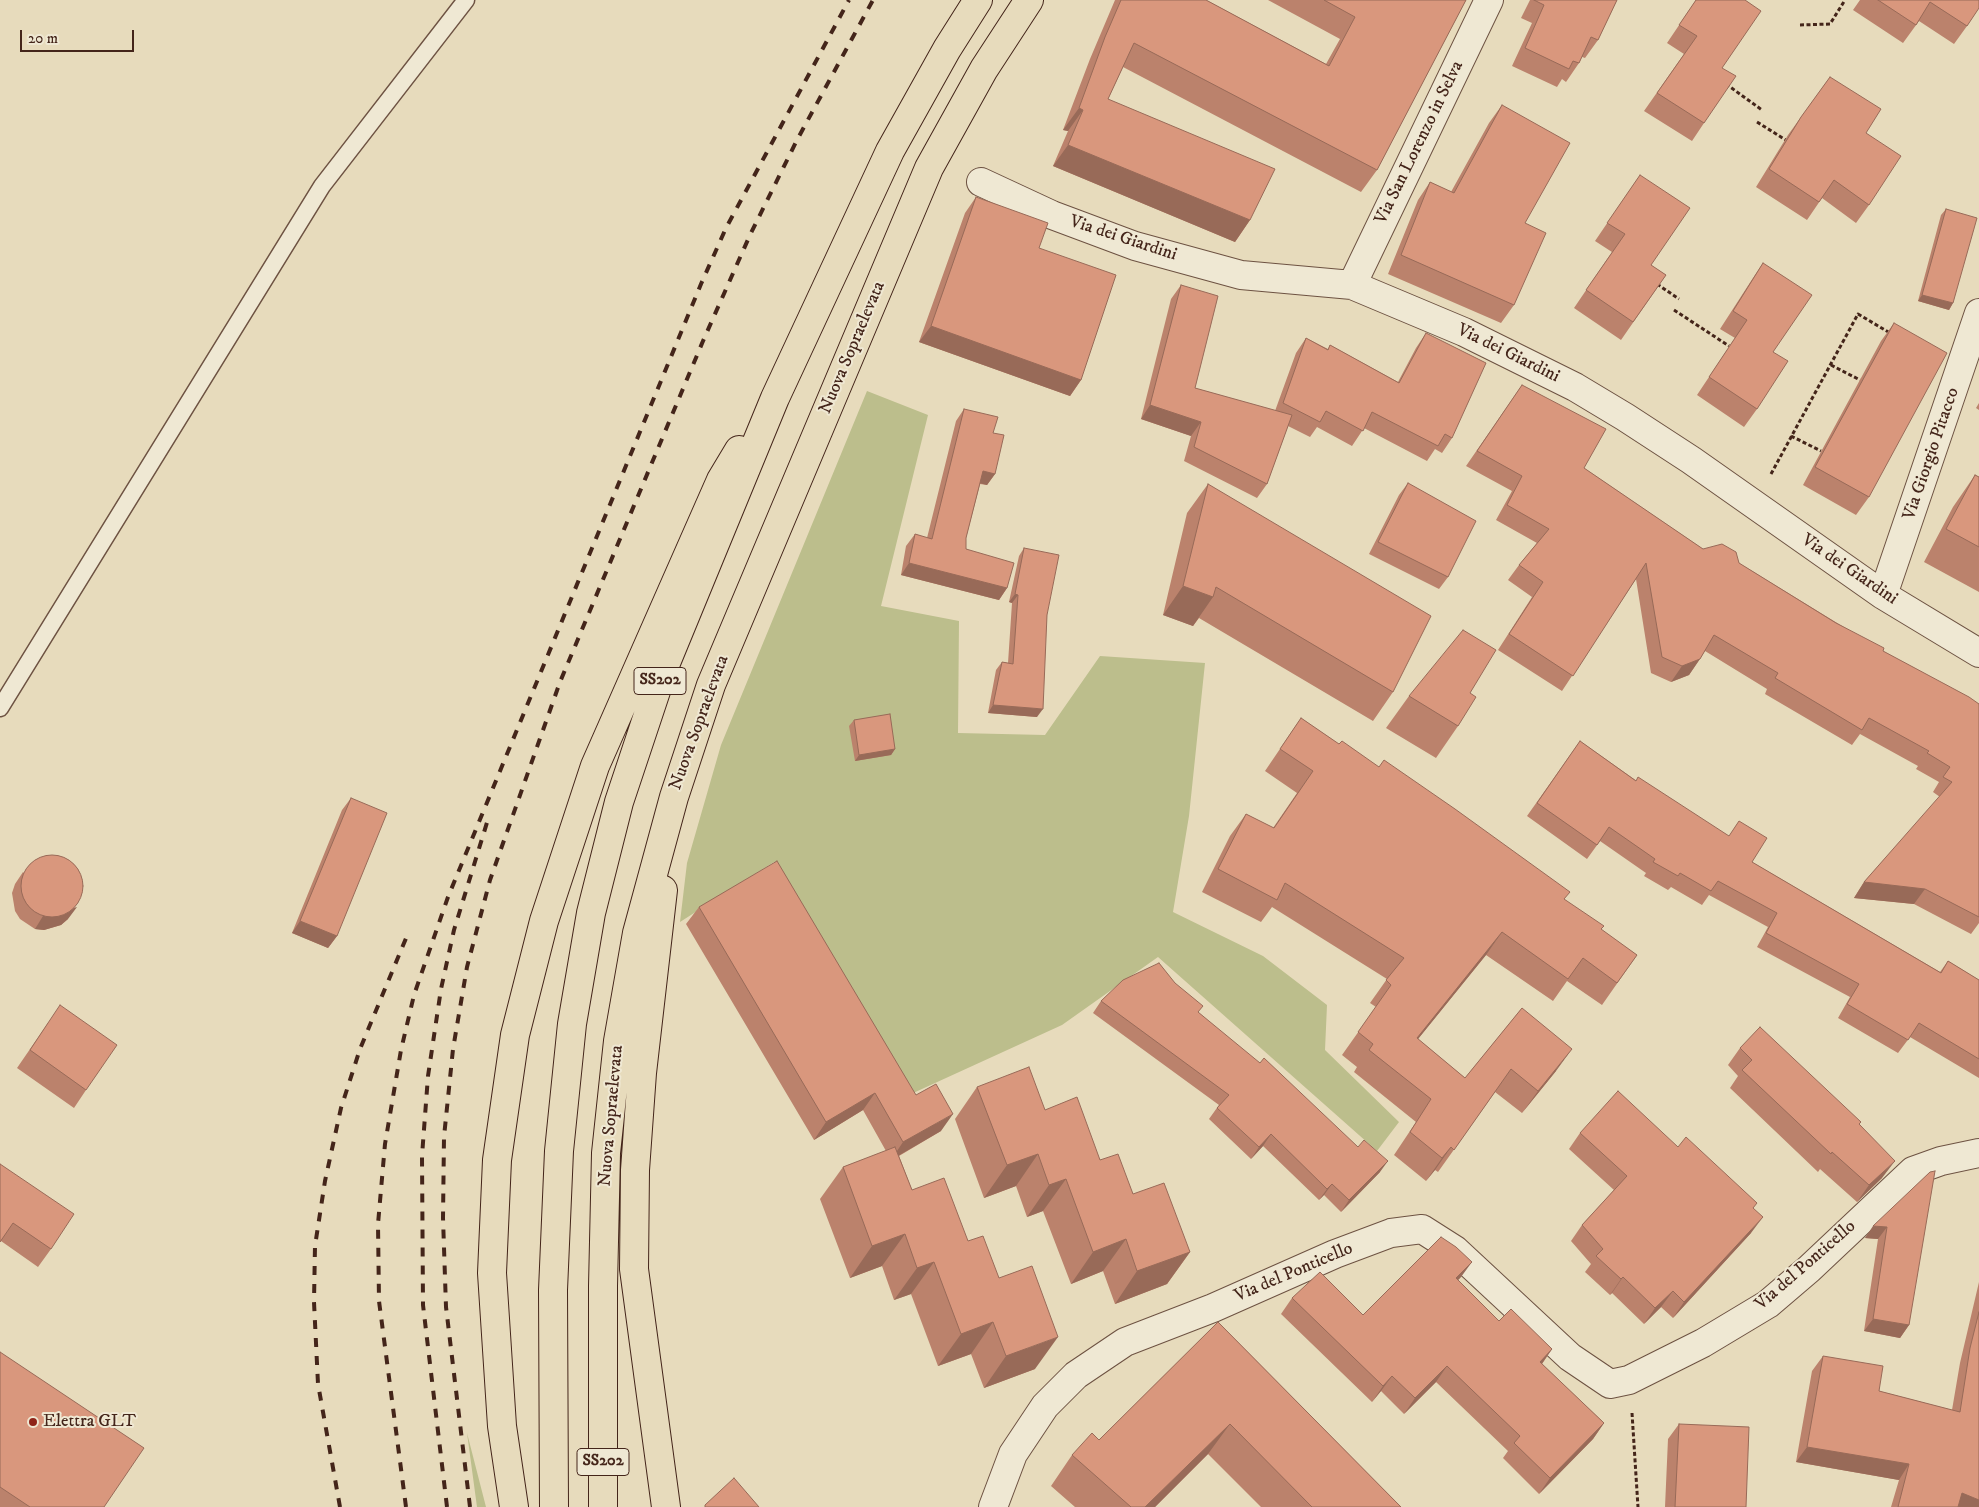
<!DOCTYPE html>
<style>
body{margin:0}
#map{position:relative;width:1979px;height:1507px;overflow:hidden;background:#e7dbbc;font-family:"IM FELL DW Pica",serif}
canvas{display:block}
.scale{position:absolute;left:20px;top:30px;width:114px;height:22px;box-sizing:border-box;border:2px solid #44251a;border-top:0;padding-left:6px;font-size:15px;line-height:18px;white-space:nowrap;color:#44251a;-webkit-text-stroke:4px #efe8d3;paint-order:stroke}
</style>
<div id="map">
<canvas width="1979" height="1507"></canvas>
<div class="scale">20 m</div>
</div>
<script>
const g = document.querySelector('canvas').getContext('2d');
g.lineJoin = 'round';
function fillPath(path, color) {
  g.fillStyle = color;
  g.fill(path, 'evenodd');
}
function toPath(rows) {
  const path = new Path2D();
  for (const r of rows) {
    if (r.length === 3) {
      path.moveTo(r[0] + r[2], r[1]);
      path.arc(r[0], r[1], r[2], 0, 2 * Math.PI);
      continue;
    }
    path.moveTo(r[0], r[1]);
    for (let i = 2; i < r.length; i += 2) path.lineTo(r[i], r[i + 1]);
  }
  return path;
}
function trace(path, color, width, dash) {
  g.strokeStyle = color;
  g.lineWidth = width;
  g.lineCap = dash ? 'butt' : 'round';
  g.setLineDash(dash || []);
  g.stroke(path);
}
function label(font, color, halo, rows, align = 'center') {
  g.font = font + ' "IM FELL DW Pica",serif';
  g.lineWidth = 4;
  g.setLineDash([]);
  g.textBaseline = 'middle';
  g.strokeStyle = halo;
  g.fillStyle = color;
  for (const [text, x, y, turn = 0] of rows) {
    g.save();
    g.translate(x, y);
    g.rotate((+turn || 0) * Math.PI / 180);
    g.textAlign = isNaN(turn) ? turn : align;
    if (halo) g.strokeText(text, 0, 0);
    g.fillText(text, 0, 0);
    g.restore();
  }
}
const green = toPath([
 [867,391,928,415,881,606,959,621,958,733,1045,735,1100,656,1205,663,1189,816,1173,912,1263,956,1327,1005,1325,1050,1399,1122,1377,1151,1158,957,1062,1025,911,1094,774,862,680,922,687,863,721,745],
 [467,1433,486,1507,477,1507]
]);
const path = toPath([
 [1800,25,1830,24,1845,0],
 [1726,84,1762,110],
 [1757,122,1789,142],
 [1657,284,1679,299],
 [1674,310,1729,346],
 [1831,365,1860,380],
 [1791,436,1821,451],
 [1771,474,1858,314,1890,333],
 [1632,1413,1638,1507]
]);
const lane = toPath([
 [0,708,322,186,466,0]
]);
const street = toPath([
 [981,182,1052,215,1135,246,1241,275,1352,285,1464,332,1575,387,1625,417,1691,460,1883,595,1979,653],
 [1352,285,1489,0],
 [1883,595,1979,313],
 [993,1507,1013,1454,1045,1406,1076,1375,1125,1342,1213,1308,1335,1254,1391,1233,1422,1229,1455,1250,1570,1357,1610,1384,1629,1380,1703,1343,1768,1304,1809,1269,1913,1171,1941,1161,1979,1153]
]);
const highway = toPath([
 [663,890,642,1073,635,1170,634,1269,666,1507],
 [514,1507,502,1426,492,1273,497,1160,515,1035,544,921,595,766,721,480,739,450],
 [554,1507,553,1290,559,1151,572,1024,591,913,619,802,663,670,775,398,890,151,947,49,978,0],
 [603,1507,603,1286,606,1153,618,1041,637,933,674,797,711,685,929,168,984,69,1029,0]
]);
const rail = toPath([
 [340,1507,318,1384,314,1302,315,1246,325,1181,341,1108,360,1049,409,931],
 [406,1507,379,1301,378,1224,385,1144,401,1050,414,995,448,897,701,284,726,228,849,0],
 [447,1507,423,1305,422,1156,428,1076,441,989,454,930,489,816],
 [470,1507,446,1307,443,1218,444,1137,453,1049,467,967,490,880,560,682,703,341,750,235,797,140,873,0]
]);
const wall = toPath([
 [1115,0,1206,0,1326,64,1340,39,1268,0,1466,0,1377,170,1361,192,1123,67,1108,99,1250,220,1235,242,1053,166,1068,131,1063,130,1090,59],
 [1530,0,1617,0,1598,40,1585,58,1582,57,1579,63,1566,82,1562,79,1557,87,1512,66,1532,23,1521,18],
 [1696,0,1722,68,1704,123,1692,141,1644,111,1684,54,1667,43],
 [1860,0,1979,0,1967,26,1954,44,1919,21,1903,43,1853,10],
 [1830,77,1866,133,1869,205,1856,223,1822,198,1807,220,1756,187,1788,135],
 [1502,105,1525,223,1514,305,1501,323,1388,274,1418,200,1430,182,1451,192,1489,123],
 [1640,175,1651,265,1666,275,1621,340,1574,308,1612,252,1595,241],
 [976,197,1039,248,1081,380,1070,396,919,342,965,213],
 [1946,209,1953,303,1949,310,1918,301,1941,215],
 [1763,263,1773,352,1757,409,1744,427,1697,395,1735,338,1720,329,1751,281],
 [1181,285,1195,388,1275,411,1296,353,1306,338,1328,349,1330,345,1398,382,1416,348,1426,333,1452,438,1442,453,1435,449,1427,461,1364,428,1352,446,1317,427,1310,437,1288,426,1267,484,1257,498,1184,461,1191,436,1141,419,1171,299],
 [1894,323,1869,497,1856,515,1803,485,1881,341],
 [1522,385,1584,468,1703,549,1739,563,1883,651,1979,704,1979,923,1971,934,1914,904,1854,898,1864,882,1940,797,1933,792,1939,782,1916,769,1918,766,1860,734,1852,745,1765,694,1767,689,1705,651,1689,675,1671,682,1651,673,1636,579,1562,691,1498,650,1532,597,1508,580,1519,565,1537,543,1496,520,1512,491,1466,466],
 [1979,403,1979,410,1976,408],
 [964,409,993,433,995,474,987,485,980,484,966,538,966,549,1007,588,999,600,901,575,906,546,915,534,927,538,956,421],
 [1975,475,1979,477,1979,592,1924,562,1953,507],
 [1408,483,1448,577,1439,589,1369,554,1399,495],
 [1208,484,1393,692,1373,721,1199,618,1193,626,1163,615,1187,513],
 [1024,548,1047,615,1037,717,988,713,996,670,1002,662,1008,663,1012,603,1009,602,1019,556],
 [1470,693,1458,726,1436,758,1386,728,1409,696],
 [1301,718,1564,899,1601,930,1637,955,1602,1005,1567,981,1553,1001,1486,955,1418,1039,1465,1078,1522,1008,1556,1071,1522,1113,1495,1092,1438,1172,1435,1170,1426,1181,1394,1155,1416,1122,1354,1072,1357,1067,1342,1055,1376,1007,1370,1003,1387,979,1272,907,1261,922,1202,892,1230,836,1246,814,1273,828,1297,793,1265,771],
 [854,720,895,749,891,755,855,761,849,726],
 [1580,741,1752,862,1940,972,1948,961,1979,980,1979,1078,1910,1037,1898,1053,1838,1018,1850,997,1757,947,1768,927,1709,895,1702,905,1671,887,1668,890,1644,876,1646,873,1600,841,1587,859,1527,816],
 [351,798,337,936,328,948,292,933,342,810],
 [23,872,68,919,61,925,44,930,35,929,20,919,15,911,12,893,15,884],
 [699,907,916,1095,941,1131,899,1156,912,1190,968,1241,999,1278,1035,1369,984,1388,971,1354,938,1366,911,1294,894,1300,882,1266,850,1278,820,1199,843,1167,886,1151,863,1110,814,1140,686,924],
 [1101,1001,1198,1012,1380,1172,1341,1212,1324,1195,1319,1200,1263,1146,1251,1159,1209,1119,1219,1105,1093,1013],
 [48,1023,86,1090,74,1108,17,1068],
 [1740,1048,1859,1125,1882,1178,1857,1202,1820,1169,1818,1172,1730,1088,1738,1076,1728,1065],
 [977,1087,1045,1110,1100,1160,1190,1252,1167,1284,1115,1304,1103,1271,1071,1284,1043,1211,1027,1217,1016,1186,984,1198,955,1119],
 [1580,1133,1678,1147,1753,1208,1751,1233,1673,1318,1661,1307,1644,1324,1612,1293,1610,1295,1585,1272,1591,1264,1571,1241,1582,1225,1614,1190,1569,1149],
 [0,1164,51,1249,38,1267,1,1241],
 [1930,1172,1909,1325,1900,1338,1864,1331,1878,1239,1865,1238],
 [1461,1277,1458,1280,1499,1321,1552,1349,1542,1364,1604,1423,1593,1439,1539,1494,1503,1458,1508,1451,1436,1382,1404,1414,1381,1391,1372,1402,1281,1314,1292,1298,1363,1315],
 [1979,1282,1979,1507,1891,1507,1899,1480,1796,1462,1812,1371,1823,1356,1879,1391,1952,1410,1960,1363],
 [1218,1322,1401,1507,1261,1507,1208,1454,1155,1507,1075,1507,1051,1486,1072,1455,1099,1440],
 [0,1352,104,1507,0,1507],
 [1679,1424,1746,1507,1665,1507,1668,1439]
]);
const shadedWall = toPath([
 [1079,108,1083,110,1068,131,1063,130],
 [1068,145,1250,220,1235,242,1053,166],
 [1922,295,1953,303,1949,310,1918,301],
 [931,326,1081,380,1070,396,919,342],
 [1150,405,1201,422,1191,436,1141,419],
 [983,471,995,474,987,485,975,482],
 [909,563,1007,588,999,600,901,575],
 [1183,586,1213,597,1193,626,1163,615],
 [1015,594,1018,595,1012,603,1009,602],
 [1700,659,1689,675,1671,682,1682,666],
 [993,705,1043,709,1037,717,988,713],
 [895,749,891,755,855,761,859,755],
 [1864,882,1925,889,1914,904,1854,898],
 [77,907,68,919,61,925,44,930,35,929,43,916],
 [300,921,337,936,328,948,292,933],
 [1502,932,1486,955,1401,1060,1417,1038],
 [1572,1049,1556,1071,1522,1113,1538,1091],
 [875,1093,863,1110,814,1140,826,1122],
 [953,1114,941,1131,891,1160,903,1142],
 [1271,1134,1263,1146,1251,1159,1259,1147],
 [1451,1147,1435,1170,1426,1181,1442,1158],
 [1038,1154,1016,1186,984,1198,1007,1165],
 [1388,1161,1380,1172,1341,1212,1349,1200],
 [1895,1161,1882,1178,1857,1202,1869,1185],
 [1066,1179,1043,1211,1027,1217,1049,1185],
 [1332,1184,1324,1195,1319,1200,1327,1189],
 [1763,1217,1751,1233,1673,1318,1684,1302],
 [1873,1226,1887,1227,1878,1239,1865,1238],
 [905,1234,882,1266,850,1278,872,1246],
 [1126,1239,1103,1271,1071,1284,1093,1252],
 [1190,1252,1167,1284,1115,1304,1137,1271],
 [934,1262,911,1294,894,1300,917,1268],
 [1472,1262,1461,1277,1445,1293,1456,1278],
 [1623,1277,1612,1293,1610,1295,1621,1279],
 [1673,1291,1661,1307,1644,1324,1655,1308],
 [1873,1319,1909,1325,1900,1338,1864,1331],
 [993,1322,971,1354,938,1366,961,1334],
 [1058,1337,1035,1369,984,1388,1006,1356],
 [1552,1349,1541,1365,1540,1362],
 [1447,1366,1436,1382,1404,1414,1415,1398],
 [1392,1376,1381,1391,1372,1402,1383,1386],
 [1604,1423,1593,1439,1539,1494,1550,1478],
 [1230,1424,1208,1454,1155,1507,1145,1507],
 [1807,1447,1909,1464,1899,1480,1796,1462],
 [1962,1493,1979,1500,1979,1507,1952,1507]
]);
const building = toPath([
 [1121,0,1206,0,1329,66,1355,17,1324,0,1466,0,1377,170,1134,43,1108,99,1275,169,1250,220,1068,145,1083,110,1079,108,1105,37,1121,0],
 [1534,0,1617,0,1598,40,1591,37,1579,63,1573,61,1569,69,1525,48,1544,5,1534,0],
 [1696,0,1745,0,1761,11,1722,68,1736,76,1704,123,1657,93,1697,36,1679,25,1696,0],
 [1878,0,1979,0,1979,8,1967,26,1930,2,1916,25,1878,0],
 [1830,77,1881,109,1866,133,1901,156,1869,205,1834,180,1819,202,1769,169,1801,117,1830,77],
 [1502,105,1570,143,1525,223,1546,233,1514,305,1401,255,1430,182,1454,193,1502,105],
 [1640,175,1690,208,1651,265,1666,275,1633,322,1586,290,1625,234,1607,223,1640,175],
 [976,197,1048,223,1039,248,1116,275,1081,380,931,326,976,197],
 [1946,209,1977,218,1953,303,1922,295,1946,209],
 [1763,263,1812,295,1773,352,1788,361,1757,409,1709,377,1747,320,1733,311,1763,263],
 [1181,285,1218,296,1195,388,1292,415,1267,484,1194,447,1201,422,1150,405,1181,285],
 [1894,323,1947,353,1869,497,1815,467,1894,323],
 [1426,333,1486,363,1452,438,1445,434,1438,446,1372,412,1363,431,1326,411,1320,422,1283,403,1306,338,1328,350,1330,345,1399,383,1426,333],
 [1522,385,1606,429,1584,468,1703,549,1722,544,1736,552,1739,563,1836,623,1884,648,1883,651,1969,697,1979,704,1979,917,1925,889,1864,882,1952,782,1943,777,1950,767,1927,753,1929,751,1869,718,1862,730,1775,678,1778,673,1714,635,1700,659,1682,666,1662,657,1646,563,1573,676,1509,634,1543,582,1519,565,1549,529,1507,505,1522,476,1477,451,1522,385],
 [964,409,998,417,993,433,1004,435,995,474,983,471,966,538,966,549,1014,563,1007,588,909,563,915,534,932,539,964,409],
 [1975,475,1979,477,1979,547,1946,529,1975,475],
 [1408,483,1476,521,1448,577,1378,542,1408,483],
 [1208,484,1431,616,1393,692,1216,587,1213,597,1183,586,1208,484],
 [1024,548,1059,555,1047,615,1043,709,993,705,1002,662,1013,664,1018,595,1015,594,1024,548],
 [1463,630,1496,650,1470,693,1476,697,1458,726,1409,696,1463,630],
 [890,714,895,749,859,755,854,720,890,714],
 [1301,718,1339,744,1342,741,1379,767,1384,760,1455,809,1570,892,1564,899,1604,926,1601,929,1637,955,1617,983,1583,958,1568,979,1502,932,1417,1038,1465,1078,1522,1008,1572,1049,1538,1091,1511,1069,1454,1150,1451,1147,1442,1158,1410,1132,1431,1099,1369,1050,1373,1044,1358,1032,1391,985,1386,980,1404,958,1285,883,1277,900,1218,869,1246,814,1274,828,1313,771,1280,749,1301,718],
 [1580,741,1636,781,1638,777,1729,836,1739,821,1767,838,1752,862,1941,973,1948,961,1979,980,1979,1059,1919,1023,1908,1040,1847,1004,1859,984,1766,933,1777,913,1718,881,1711,891,1680,873,1678,876,1653,862,1655,859,1609,827,1597,845,1537,803,1580,741],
 [351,798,387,813,337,936,300,921,351,798],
 [52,886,31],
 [777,861,916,1095,936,1084,953,1114,903,1142,875,1093,826,1122,699,907,777,861],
 [1159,963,1175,983,1203,1006,1198,1012,1260,1063,1264,1058,1358,1147,1364,1140,1388,1161,1349,1200,1332,1184,1327,1189,1271,1134,1259,1147,1217,1108,1229,1095,1101,1001,1123,980,1159,963],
 [60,1005,117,1045,86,1090,30,1050,60,1005],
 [1760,1027,1861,1122,1859,1124,1895,1161,1869,1185,1832,1152,1831,1154,1742,1070,1752,1060,1740,1048,1760,1027],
 [1029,1067,1045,1110,1077,1097,1100,1160,1118,1154,1133,1194,1164,1183,1190,1252,1137,1271,1126,1239,1093,1252,1066,1179,1049,1185,1038,1154,1007,1165,977,1087,1029,1067],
 [1618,1091,1678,1147,1686,1137,1757,1203,1753,1208,1763,1217,1684,1302,1673,1291,1655,1308,1623,1277,1621,1279,1596,1256,1603,1249,1582,1225,1627,1176,1580,1133,1618,1091],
 [895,1147,912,1190,944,1178,968,1241,983,1236,999,1278,1032,1266,1058,1337,1006,1356,993,1322,961,1334,934,1262,917,1268,905,1234,872,1246,843,1167,895,1147],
 [0,1164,74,1214,51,1249,13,1223,0,1242,0,1164],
 [1935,1171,1909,1325,1873,1319,1887,1227,1873,1226,1930,1172,1935,1171],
 [1441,1237,1456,1247,1472,1262,1456,1278,1499,1321,1511,1309,1552,1349,1540,1362,1604,1423,1550,1478,1514,1443,1520,1436,1447,1366,1415,1398,1392,1376,1383,1386,1292,1298,1320,1272,1363,1315,1441,1237],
 [1979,1312,1979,1500,1962,1493,1958,1507,1898,1507,1909,1464,1807,1447,1823,1356,1883,1366,1879,1391,1960,1412,1970,1348,1979,1312],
 [1218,1322,1401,1507,1312,1507,1230,1424,1145,1507,1131,1507,1072,1455,1092,1433,1099,1440,1218,1322],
 [0,1352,144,1448,104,1507,30,1507,0,1487,0,1352],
 [1679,1424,1749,1427,1746,1507,1675,1507,1679,1424],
 [734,1478,759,1507,705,1507,705,1505,734,1478]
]);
const markers = [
 [33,1422,5,"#8f2418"]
];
const shields = [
 [660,681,52],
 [603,1462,52]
];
const shieldNames = [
 ["SS202",660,681],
 ["SS202",603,1462]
];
const streetNames = [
 ["Via San Lorenzo in Selva",1420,143,-64],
 ["Via dei Giardini",1123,239,18],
 ["Nuova Sopraelevata",853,348,-67],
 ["Via dei Giardini",1508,354,26],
 ["Via Giorgio Pitacco",1932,454,-71],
 ["Via dei Giardini",1849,570,34],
 ["Nuova Sopraelevata",700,723,-70],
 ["Nuova Sopraelevata",612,1116,-85],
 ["Via del Ponticello",1806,1266,-41],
 ["Via del Ponticello",1294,1273,-23]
];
const poiNames = [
 ["Elettra GLT",43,1422]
];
fillPath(green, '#bcbe8c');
trace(lane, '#6d5242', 19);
trace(street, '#6d5242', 30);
trace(highway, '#44251a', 30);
trace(path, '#44251a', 3, [4, 2.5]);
trace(lane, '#efe8d3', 16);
trace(street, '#efe8d3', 28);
trace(highway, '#e7dbbc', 28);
trace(rail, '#44251a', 4, [9, 9]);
fillPath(wall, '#bb826c');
fillPath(shadedWall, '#986a58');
fillPath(building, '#d9977d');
trace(building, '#986a58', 1);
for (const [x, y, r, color] of markers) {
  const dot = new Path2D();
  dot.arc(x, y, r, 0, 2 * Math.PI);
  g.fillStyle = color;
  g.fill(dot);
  trace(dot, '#efe8d3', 2);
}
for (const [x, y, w] of shields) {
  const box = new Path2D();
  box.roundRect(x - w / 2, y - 13.5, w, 27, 4);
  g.fillStyle = '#efe8d3';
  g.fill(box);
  trace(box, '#44251a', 1);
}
label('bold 16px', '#44251a', null, shieldNames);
label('18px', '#44251a', '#efe8d3', streetNames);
label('18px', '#44251a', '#efe8d3', poiNames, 'left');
</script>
